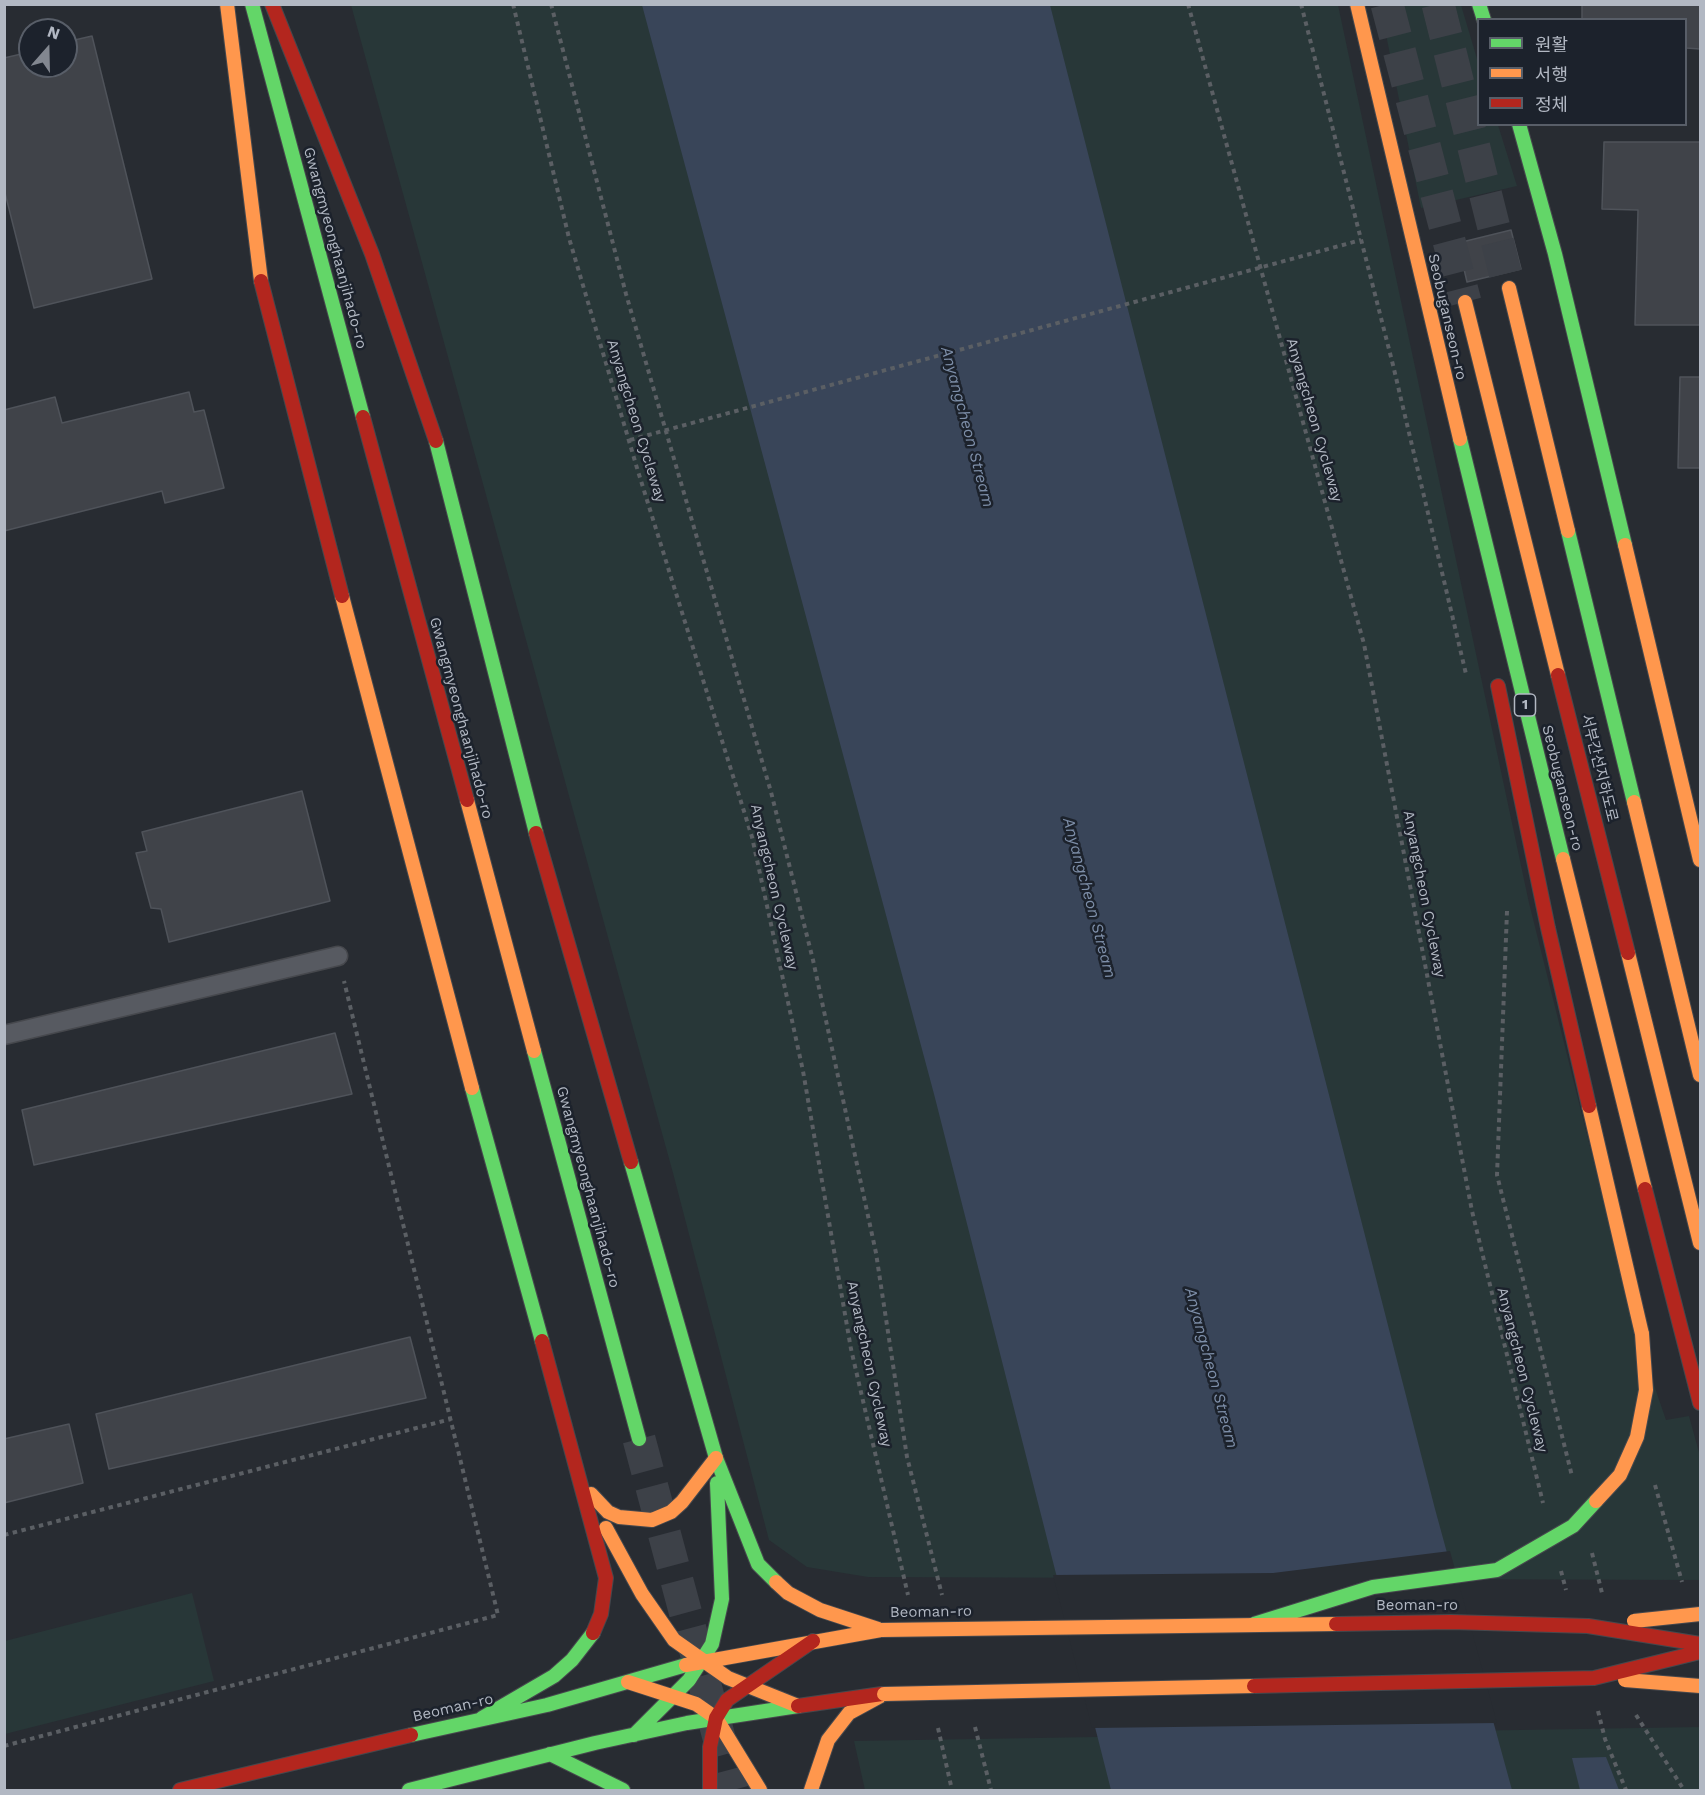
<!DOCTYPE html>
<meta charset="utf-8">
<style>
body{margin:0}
#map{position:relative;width:1705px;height:1795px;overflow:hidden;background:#282c32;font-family:"Work Sans","Noto Sans KR",sans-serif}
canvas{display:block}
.frame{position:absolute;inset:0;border:6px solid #b2b8c3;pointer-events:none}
.legend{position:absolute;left:1477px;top:18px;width:210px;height:108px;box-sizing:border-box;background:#1c222c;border:2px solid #585e68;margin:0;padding:8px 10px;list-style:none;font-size:18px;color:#b2b8c3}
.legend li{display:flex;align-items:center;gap:12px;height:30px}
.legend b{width:30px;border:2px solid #585e68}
.north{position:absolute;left:18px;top:18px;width:60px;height:60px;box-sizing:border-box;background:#1c222c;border:2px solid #585e68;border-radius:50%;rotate:20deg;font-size:16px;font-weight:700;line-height:24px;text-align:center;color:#b2b8c3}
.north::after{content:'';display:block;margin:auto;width:21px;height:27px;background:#828790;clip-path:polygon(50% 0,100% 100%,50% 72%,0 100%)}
</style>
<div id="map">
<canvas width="1705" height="1795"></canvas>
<div class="frame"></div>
<ul class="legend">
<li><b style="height:8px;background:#63d668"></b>원활</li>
<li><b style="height:8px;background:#ff974d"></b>서행</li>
<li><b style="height:8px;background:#b3261e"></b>정체</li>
</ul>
<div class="north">N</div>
</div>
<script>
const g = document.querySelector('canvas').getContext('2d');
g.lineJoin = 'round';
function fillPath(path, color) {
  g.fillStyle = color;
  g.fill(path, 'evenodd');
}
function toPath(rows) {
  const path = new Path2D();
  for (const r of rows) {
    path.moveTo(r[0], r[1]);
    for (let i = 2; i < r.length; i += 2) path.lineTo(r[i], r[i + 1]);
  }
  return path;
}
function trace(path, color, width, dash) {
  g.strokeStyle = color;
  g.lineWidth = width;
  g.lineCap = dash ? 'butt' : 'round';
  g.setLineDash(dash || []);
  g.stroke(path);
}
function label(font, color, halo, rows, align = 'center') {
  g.font = font + ' "Work Sans","Noto Sans KR",sans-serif';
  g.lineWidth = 5;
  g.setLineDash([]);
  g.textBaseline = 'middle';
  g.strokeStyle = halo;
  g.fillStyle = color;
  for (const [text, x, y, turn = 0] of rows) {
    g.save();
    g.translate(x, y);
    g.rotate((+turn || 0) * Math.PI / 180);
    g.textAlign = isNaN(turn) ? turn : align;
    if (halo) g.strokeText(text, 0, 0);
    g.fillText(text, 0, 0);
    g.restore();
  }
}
const green = toPath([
 [351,5,1338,5,1529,903,1637,1335,1666,1420,1689,1416,1700,1456,1700,1580,868,1577,807,1567,769,1540,673,1173],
 [1380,5,1461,5,1478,62,1478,124,1498,125,1517,186,1421,208],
 [192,1593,214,1681,5,1734,5,1641],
 [1700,1727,1700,1790,865,1790,854,1741]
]);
const water = toPath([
 [642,5,1050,5,1435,1509,1512,1790,1111,1790,934,1094],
 [1606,1757,1619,1790,1580,1790,1572,1758]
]);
const pier = toPath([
 [1450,1551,1497,1723,1092,1728,1053,1575,1273,1573]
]);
const building = toPath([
 [1582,4,1700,4,1700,49,1686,48,1686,20,1582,20,1582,4],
 [92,36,152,279,34,308,4,189,4,58,30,52,30,66,66,66,66,42,92,36],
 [1604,142,1700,142,1700,325,1635,325,1638,210,1602,209,1604,142],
 [1511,230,1521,269,1467,282,1458,243,1511,230],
 [1680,377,1700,377,1700,468,1678,468,1680,377],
 [189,392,194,412,204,410,224,488,165,503,162,491,4,531,4,410,55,397,62,423,189,392],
 [302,791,330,901,169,942,161,909,151,908,136,853,147,851,142,832,302,791],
 [335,1033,352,1094,34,1165,22,1110,335,1033],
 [410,1337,426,1398,109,1469,96,1414,410,1337],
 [69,1424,83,1483,4,1503,4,1439,69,1424]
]);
const primaryTunnel = toPath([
 [639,1439,733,1790]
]);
const highwayTunnel = toPath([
 [1387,4,1465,302],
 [1438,4,1509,288]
]);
const path = toPath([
 [513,4,569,238,637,468,752,837,803,1071,851,1349,908,1595],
 [551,4,626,294,771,792,813,960,876,1253,907,1457,942,1595],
 [1188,4,1364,644,1472,1211,1543,1503],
 [1301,4,1393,365,1466,674],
 [630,440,1361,240],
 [1507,911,1497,1175,1572,1476],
 [1655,1485,1682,1582],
 [4,1535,451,1419],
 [1592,1553,1602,1593],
 [1561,1571,1566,1590],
 [1598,1711,1605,1739,1626,1790],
 [1636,1715,1684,1790],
 [975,1727,991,1790],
 [938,1728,952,1790],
 [4,1746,498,1615,344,981]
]);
const lane = toPath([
 [4,1035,338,956]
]);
const fast = toPath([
 [252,4,363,417],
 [1479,4,1484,20],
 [1519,124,1555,254,1625,545],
 [1460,439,1563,859],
 [436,441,536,833],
 [1568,531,1634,802],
 [534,1051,639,1439],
 [472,1088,542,1341],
 [631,1162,716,1458,758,1564,776,1582],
 [482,1718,554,1676,572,1660,593,1633],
 [411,1735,547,1705,686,1665],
 [634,1735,689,1680,712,1644,722,1599,717,1483],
 [550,1754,623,1790],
 [409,1790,595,1743,687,1723,798,1706]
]);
const slow = toPath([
 [227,4,261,281],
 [1357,4,1460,439],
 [1509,288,1568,531],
 [1465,302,1558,675],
 [1625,545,1700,860],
 [342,596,472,1088],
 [467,800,534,1051],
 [1634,802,1700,1075],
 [1563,859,1645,1189],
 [1628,953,1700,1243],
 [1589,1106,1642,1334],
 [591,1494,608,1512,619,1517,652,1520,671,1512,682,1502,716,1458],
 [606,1528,642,1594,674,1640,728,1678,798,1706],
 [776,1582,788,1593,820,1610,881,1630],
 [686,1665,881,1630],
 [628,1682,696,1704,716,1718,760,1790],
 [811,1790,828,1740,849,1713,884,1694]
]);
const jam = toPath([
 [272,4,372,254,436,441],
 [261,281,342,596],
 [363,417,467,800],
 [1558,675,1628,953],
 [1498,686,1548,928,1589,1106],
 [536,833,631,1162],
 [1645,1189,1700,1403],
 [542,1341,606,1578,601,1614,593,1633],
 [798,1706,882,1694],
 [180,1790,411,1735],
 [710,1790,710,1747,716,1718,727,1700,813,1641]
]);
const fastBridge = toPath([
 [1254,1624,1373,1587,1497,1570,1573,1526,1596,1501]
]);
const slowBridge = toPath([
 [1596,1501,1620,1475,1637,1437,1646,1390,1642,1334],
 [1634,1621,1700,1614],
 [881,1630,1336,1624],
 [1625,1680,1700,1686],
 [884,1694,1254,1686]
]);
const jamBridge = toPath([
 [1336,1624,1451,1622,1588,1626,1700,1644],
 [1254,1686,1594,1678,1700,1652]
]);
const shields = [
 [1525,705,21]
];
const shieldNames = [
 ["1",1525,705]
];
const streetNames = [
 ["Gwangmyeonghaanjihado-ro",335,248,75],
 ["Seobuganseon-ro",1447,317,77],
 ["Anyangcheon Cycleway",1314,420,74],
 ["Anyangcheon Cycleway",636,421,73],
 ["Gwangmyeonghaanjihado-ro",461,718,75],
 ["서부간선지하도로",1599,768,76],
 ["Seobuganseon-ro",1562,788,76],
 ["Anyangcheon Cycleway",774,887,77],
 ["Anyangcheon Cycleway",1424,894,79],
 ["Gwangmyeonghaanjihado-ro",588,1187,75],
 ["Anyangcheon Cycleway",869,1364,78],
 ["Anyangcheon Cycleway",1522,1370,76],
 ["Beoman-ro",1417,1606],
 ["Beoman-ro",931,1612,-1],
 ["Beoman-ro",453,1708,-13]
];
const waterNames = [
 ["Anyangcheon Stream",967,427,75],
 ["Anyangcheon Stream",1089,898,75],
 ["Anyangcheon Stream",1211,1368,75]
];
fillPath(green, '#283738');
fillPath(water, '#394559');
fillPath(pier, '#282c32');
fillPath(building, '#404349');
trace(building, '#4f535a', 1.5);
trace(primaryTunnel, '#3d4148', 33, [33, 16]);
trace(highwayTunnel, '#3d4148', 33, [33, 16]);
trace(lane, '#46484d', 21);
trace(fast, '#46484d', 16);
trace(slow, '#46484d', 16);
trace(jam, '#46484d', 16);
trace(path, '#5b5f64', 4, [4.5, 4.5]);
trace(lane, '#575a61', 18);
trace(fast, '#63d668', 14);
trace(slow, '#ff974d', 14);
trace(jam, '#b3261e', 14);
trace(fastBridge, '#46484d', 16, []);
trace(slowBridge, '#46484d', 16, []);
trace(jamBridge, '#46484d', 16, []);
trace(fastBridge, '#63d668', 14);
trace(slowBridge, '#ff974d', 14);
trace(jamBridge, '#b3261e', 14);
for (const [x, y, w] of shields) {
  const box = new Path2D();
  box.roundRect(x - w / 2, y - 11, w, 22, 4.5);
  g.fillStyle = '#1c222c';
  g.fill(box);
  trace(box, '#b2b8c3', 1.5);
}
label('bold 14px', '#b2b8c3', null, shieldNames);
label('15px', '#b2b8c3', '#1c222c', streetNames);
label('italic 16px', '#7d8ea8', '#1c222c', waterNames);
</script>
